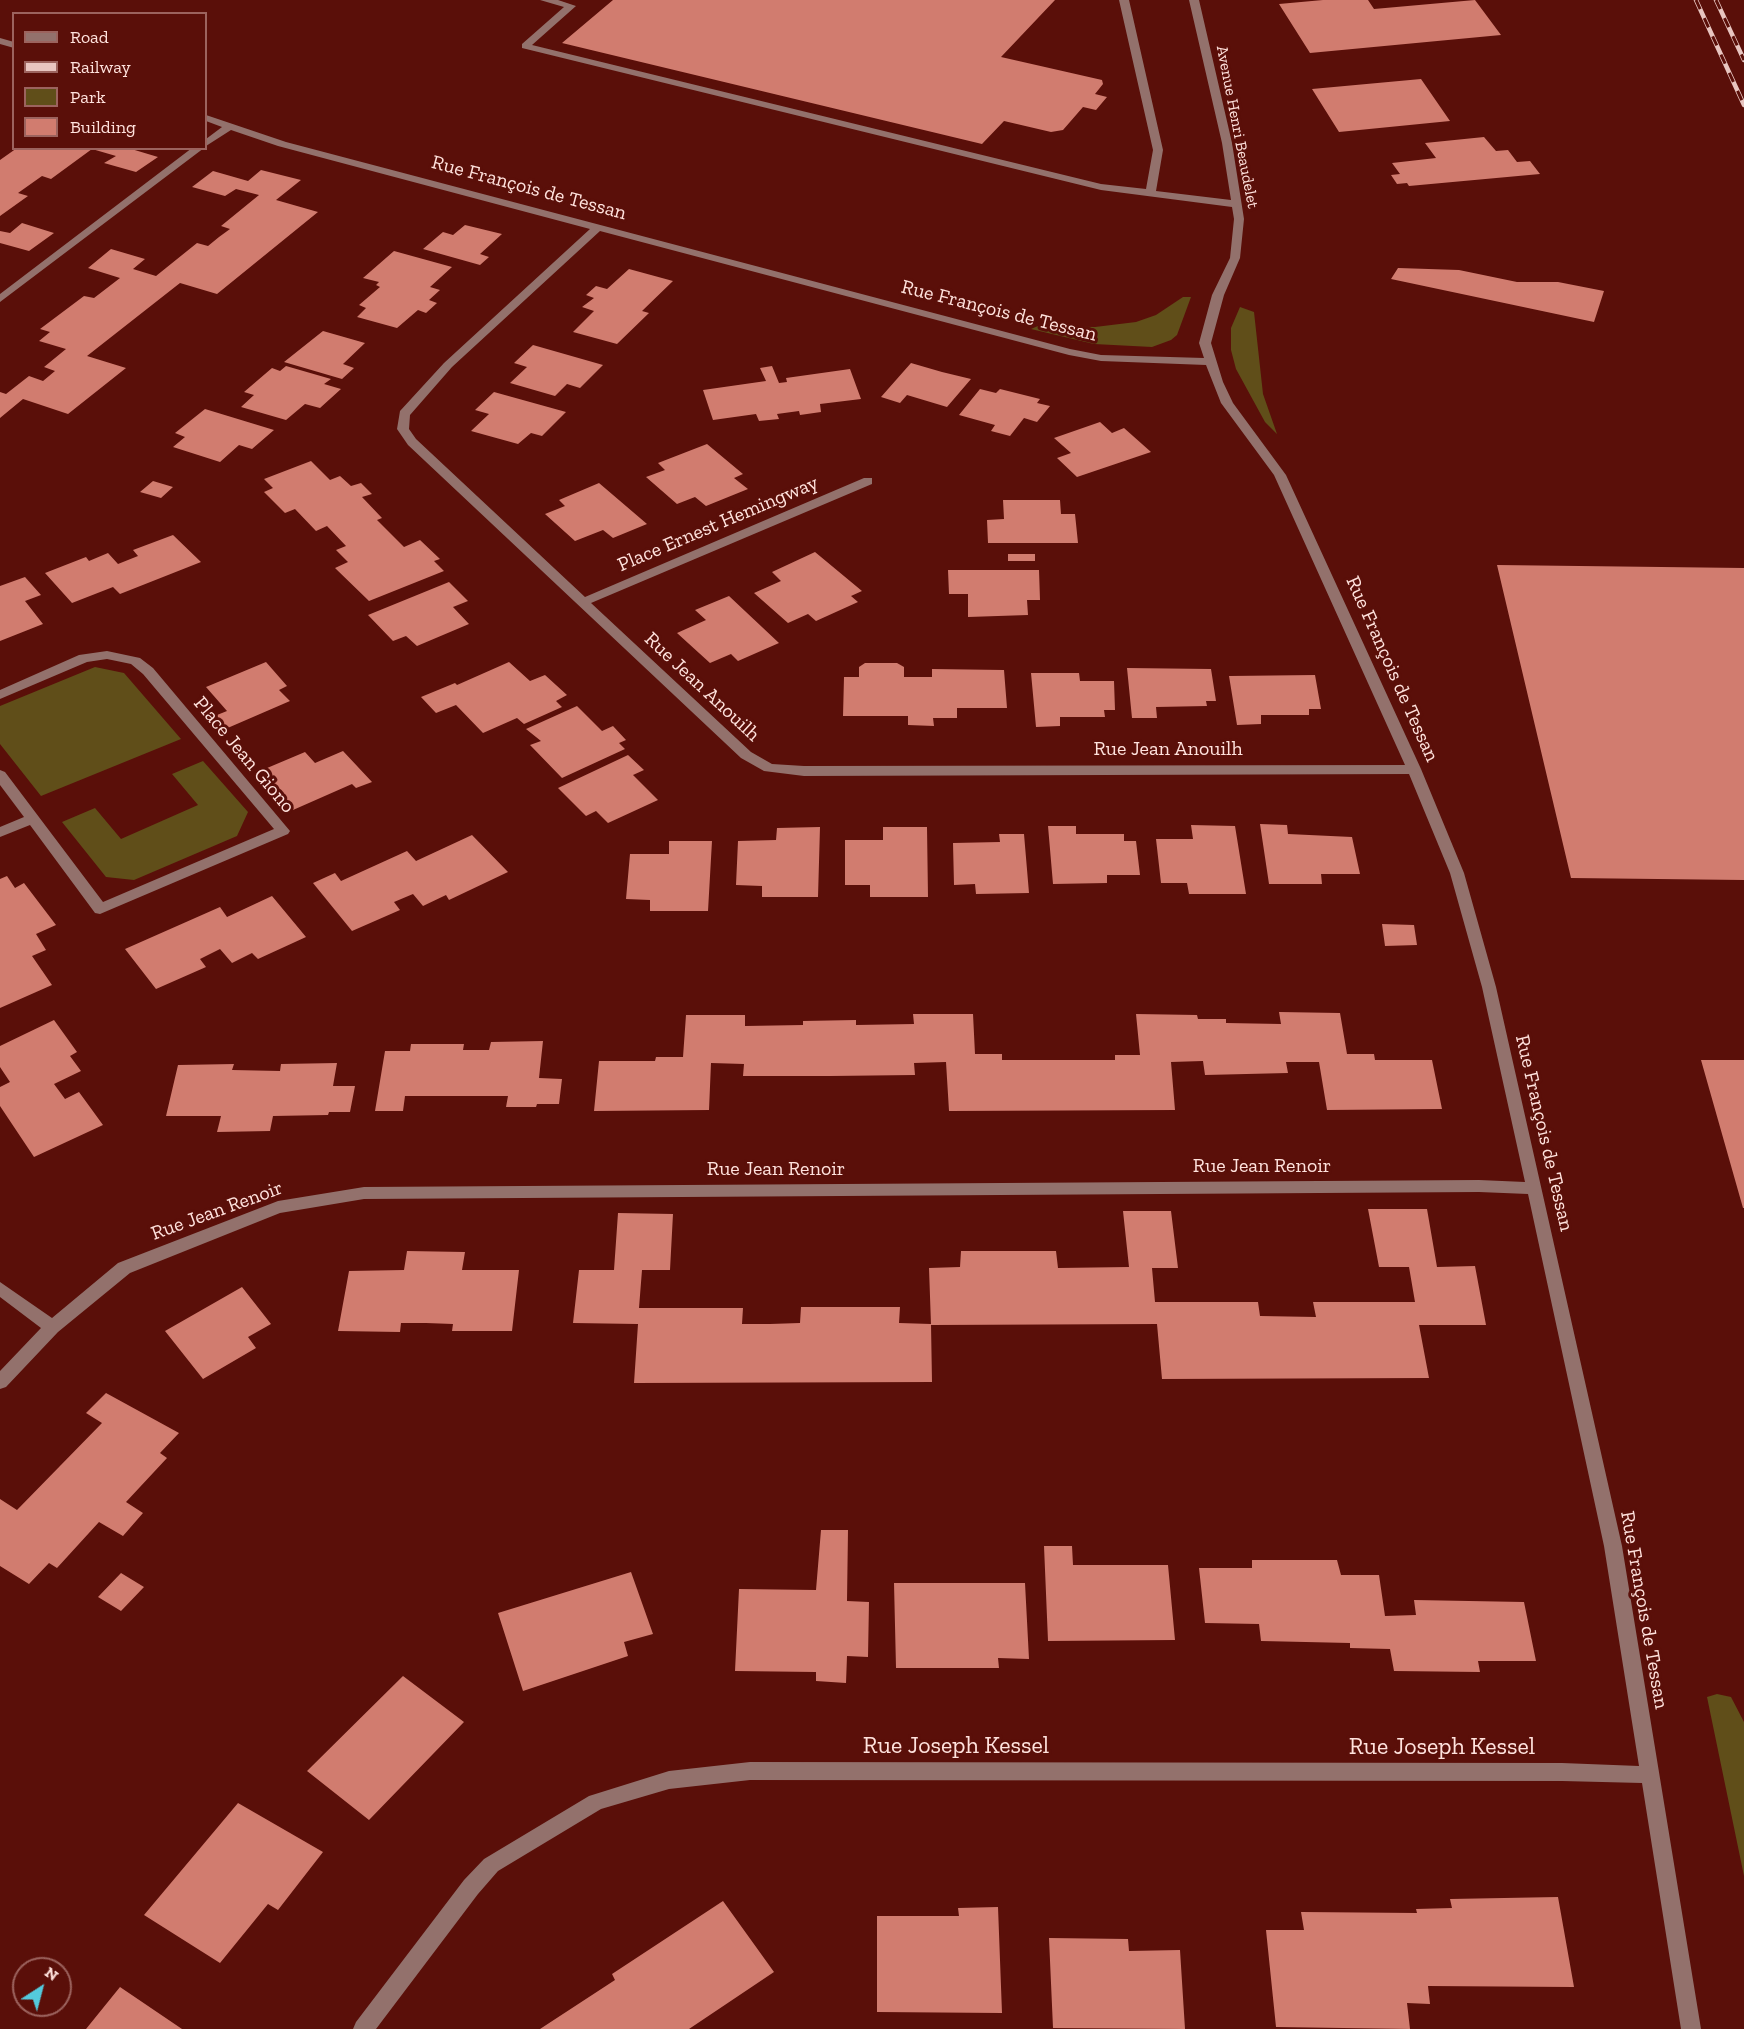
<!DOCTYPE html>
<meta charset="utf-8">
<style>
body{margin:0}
#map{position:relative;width:1744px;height:2029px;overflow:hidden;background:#5a0f09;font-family:"Zilla Slab",serif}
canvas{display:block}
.legend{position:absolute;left:12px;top:12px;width:195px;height:138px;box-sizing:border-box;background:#5a0f09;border:2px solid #9c635e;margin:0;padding:8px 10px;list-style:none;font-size:18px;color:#ffe2dd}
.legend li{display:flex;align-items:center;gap:12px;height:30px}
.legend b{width:30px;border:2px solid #9c635e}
.north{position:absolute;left:12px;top:1957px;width:60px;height:60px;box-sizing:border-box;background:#5a0f09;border:2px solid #9c635e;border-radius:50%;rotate:36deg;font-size:16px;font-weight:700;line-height:24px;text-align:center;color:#ffe2dd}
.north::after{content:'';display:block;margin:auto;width:21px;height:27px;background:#54cadd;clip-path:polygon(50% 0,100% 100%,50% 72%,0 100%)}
</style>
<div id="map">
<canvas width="1744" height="2029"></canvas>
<ul class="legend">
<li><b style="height:8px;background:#93716c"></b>Road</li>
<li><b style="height:8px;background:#e8c5c0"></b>Railway</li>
<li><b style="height:16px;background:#604e19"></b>Park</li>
<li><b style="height:16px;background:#d17c6f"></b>Building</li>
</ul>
<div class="north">N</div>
</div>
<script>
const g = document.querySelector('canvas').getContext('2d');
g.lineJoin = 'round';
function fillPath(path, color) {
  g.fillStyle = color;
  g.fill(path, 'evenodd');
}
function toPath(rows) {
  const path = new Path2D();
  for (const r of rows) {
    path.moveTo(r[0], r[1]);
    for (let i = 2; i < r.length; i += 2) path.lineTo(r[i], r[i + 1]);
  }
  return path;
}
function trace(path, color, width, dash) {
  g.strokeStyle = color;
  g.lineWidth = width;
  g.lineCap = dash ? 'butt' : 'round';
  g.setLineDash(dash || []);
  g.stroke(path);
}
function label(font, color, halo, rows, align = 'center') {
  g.font = font + ' "Zilla Slab",serif';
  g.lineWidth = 6;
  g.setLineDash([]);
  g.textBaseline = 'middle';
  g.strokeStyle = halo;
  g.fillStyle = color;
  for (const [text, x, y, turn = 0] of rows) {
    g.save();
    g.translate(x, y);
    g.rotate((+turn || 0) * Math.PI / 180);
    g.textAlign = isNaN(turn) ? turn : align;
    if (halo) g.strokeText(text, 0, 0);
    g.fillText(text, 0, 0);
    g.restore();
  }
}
const green = toPath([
 [1183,297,1191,297,1177,335,1171,340,1152,347,1094,344,1031,329,1038,326,1095,327,1136,322,1156,315],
 [1240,307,1254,312,1263,394,1277,434,1265,422,1236,369,1231,350,1231,328],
 [95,667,124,673,181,739,41,796,0,744,0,706],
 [203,761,248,812,237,836,134,880,106,877,62,822,95,808,121,839,198,805,172,774],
 [1717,1694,1731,1697,1744,1722,1744,1876,1707,1697]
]);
const building = toPath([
 [613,0,1055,0,1001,57,1102,80,1103,84,1095,94,1107,97,1096,110,1083,107,1063,130,1051,132,1004,121,982,144,562,43],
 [1323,0,1368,0,1374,9,1475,0,1501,35,1310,53,1279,4],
 [1421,79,1450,121,1339,132,1312,89],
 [1484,137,1496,151,1508,150,1517,162,1530,161,1540,174,1409,186,1407,183,1397,184,1391,175,1400,174,1392,163,1436,158,1425,143],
 [17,148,128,148,158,157,136,172,104,163,116,156,92,149,51,179,42,176,18,193,28,196,0,216,0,160],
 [261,170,301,180,276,200,318,212,217,294,180,283,87,356,126,368,68,414,23,399,0,418,0,392,6,394,29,376,43,381,55,371,44,367,66,349,39,341,50,332,40,329,84,296,94,298,120,278,88,268,111,249,145,259,133,269,156,276,197,243,208,246,219,237,230,229,221,226,259,195,236,189,225,196,192,187,213,171,248,181],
 [22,223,54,233,29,251,0,243,0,231,10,233],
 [465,225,502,234,480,254,489,257,480,265,423,249,443,232,453,235],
 [394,251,452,267,430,287,440,290,429,300,437,303,426,313,418,310,397,328,357,317,366,308,359,305,380,287,376,285,379,282,363,278],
 [1398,268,1459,270,1517,282,1558,282,1604,291,1594,322,1391,279],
 [629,269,673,281,642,311,649,313,617,344,573,332,594,311,582,307,594,298,586,295,596,286,607,289],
 [323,331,365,343,343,364,354,368,342,379,284,362],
 [533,345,603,365,580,388,567,384,555,396,510,383,527,367,514,363],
 [911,363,942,372,971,379,947,407,907,395,900,403,881,397],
 [286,366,331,379,324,384,341,389,320,408,305,404,286,420,241,407,254,395,244,392,272,368,280,371],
 [772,366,779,383,787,382,786,378,850,369,861,399,820,404,821,412,800,415,799,411,777,414,779,419,759,421,756,414,713,420,703,390,766,381,760,368],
 [980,389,996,393,1000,389,1040,399,1037,403,1050,406,1037,422,1024,418,1010,436,991,431,995,425,959,415],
 [494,392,566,412,542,436,531,433,518,444,471,431,489,414,475,410],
 [205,409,274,430,252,449,239,445,220,462,173,447,185,437,175,433],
 [1100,422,1112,433,1124,428,1151,452,1077,477,1057,458,1071,453,1054,438],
 [707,444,743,474,734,478,748,489,706,506,695,497,677,504,646,477,665,470,658,463],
 [311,461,330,480,340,476,351,486,361,483,372,494,362,497,382,518,377,520,404,547,420,540,440,559,434,561,444,571,369,601,335,568,348,562,336,550,346,546,327,526,316,531,295,509,285,513,264,492,273,488,264,479],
 [153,481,173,487,161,498,140,492],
 [599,483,647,524,613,538,603,530,575,541,545,514,565,506,559,500],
 [1003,500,1060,500,1061,514,1075,514,1078,543,988,543,987,520,1004,519],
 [173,535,201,562,120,594,113,587,72,603,45,573,86,557,89,561,108,553,118,564,138,556,133,550],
 [815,552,862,591,851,596,858,602,816,621,808,614,788,623,754,593,781,581,772,572],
 [1008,554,1035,554,1035,561,1008,561],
 [1497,565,1744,568,1744,880,1571,878],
 [948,570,1039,570,1040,600,1027,600,1028,615,968,617,968,594,949,594],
 [25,577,41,595,25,601,43,624,0,641,0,586],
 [449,582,468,601,453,607,469,624,417,646,406,636,393,641,368,615],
 [729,596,779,643,738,661,731,654,710,663,677,633,706,620,695,610],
 [266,662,287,686,279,690,290,701,223,730,212,717,227,711,206,687],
 [509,662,530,681,545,675,567,695,556,701,562,707,524,724,517,718,483,733,456,705,436,713,421,697,455,683,457,685],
 [865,663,897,663,904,667,904,677,932,677,932,669,1004,670,1007,708,957,708,957,718,933,718,934,726,908,725,908,716,843,716,844,677,859,677,859,667],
 [1127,668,1211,669,1216,701,1206,701,1207,706,1156,707,1157,718,1132,718],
 [1031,673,1079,673,1080,681,1114,681,1115,710,1104,710,1105,717,1060,717,1060,726,1036,727],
 [1315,675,1321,709,1309,709,1309,715,1261,715,1261,724,1237,725,1229,676],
 [577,706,602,731,613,726,626,740,619,743,625,749,562,778,530,745,541,741,526,729],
 [343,751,372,782,356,788,352,784,293,810,260,771,305,752,315,763],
 [628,755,644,770,633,775,658,800,608,823,596,811,586,816,558,788],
 [1260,824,1287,825,1288,834,1352,837,1360,874,1321,874,1322,884,1269,884],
 [1191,825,1235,826,1246,894,1189,894,1187,883,1161,883,1156,839,1193,839],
 [1048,826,1076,826,1076,834,1124,834,1124,841,1136,841,1140,875,1107,875,1107,883,1053,884],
 [820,827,818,897,762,897,762,886,736,885,738,841,776,840,777,828],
 [883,827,927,827,928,897,870,897,870,885,845,885,845,840,883,840],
 [999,834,1024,834,1029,893,976,894,975,884,954,885,953,843,1000,842],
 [472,835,508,872,449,900,446,895,423,906,413,894,394,902,400,910,352,931,313,883,335,873,341,881,407,851,416,861],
 [669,841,712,841,708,911,650,911,650,900,626,899,630,854,669,854],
 [7,876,15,888,24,883,56,925,36,934,46,950,32,956,52,985,0,1008,0,879],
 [272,896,306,937,258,959,252,953,232,963,220,949,200,959,206,967,156,989,125,949,220,907,227,917],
 [1382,924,1414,925,1417,945,1385,946],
 [1279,1012,1340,1013,1347,1054,1374,1054,1375,1060,1432,1060,1442,1109,1327,1110,1319,1062,1286,1062,1288,1073,1205,1075,1203,1061,1171,1062,1175,1110,949,1111,946,1062,914,1063,915,1075,830,1076,743,1076,744,1064,711,1063,709,1110,594,1111,599,1061,655,1061,656,1057,683,1057,686,1015,745,1015,745,1026,803,1025,803,1021,856,1020,856,1025,914,1024,913,1014,973,1014,975,1054,1002,1054,1002,1060,1115,1060,1115,1055,1140,1055,1136,1014,1197,1015,1198,1019,1226,1019,1226,1023,1281,1024],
 [54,1020,77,1052,70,1056,81,1071,54,1084,65,1099,79,1092,103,1125,34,1157,0,1106,0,1087,10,1082,0,1067,0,1046],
 [543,1041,539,1078,562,1079,559,1104,537,1104,536,1107,506,1107,508,1096,405,1096,403,1111,375,1111,385,1051,410,1051,411,1044,464,1044,463,1050,489,1050,491,1042],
 [1701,1060,1744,1060,1744,1208,1743,1208],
 [337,1063,333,1086,355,1086,350,1112,329,1112,328,1115,273,1116,270,1131,217,1132,221,1116,166,1116,178,1065,234,1064,232,1070,280,1071,281,1064],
 [1368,1209,1427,1209,1437,1267,1475,1266,1486,1325,1419,1325,1429,1378,1162,1379,1157,1324,931,1325,929,1268,960,1267,961,1251,1056,1251,1058,1268,1129,1267,1123,1211,1171,1211,1178,1268,1152,1268,1155,1302,1258,1302,1260,1316,1316,1317,1313,1302,1415,1302,1409,1267,1379,1267],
 [618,1213,673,1214,670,1270,642,1270,639,1308,743,1308,742,1324,770,1324,800,1323,801,1307,900,1307,899,1323,931,1324,932,1382,634,1383,638,1324,573,1323,579,1270,614,1270],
 [407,1251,465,1252,462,1270,519,1270,512,1331,452,1331,453,1324,426,1323,401,1323,400,1332,338,1331,349,1271,404,1270],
 [242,1287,271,1324,248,1337,256,1348,203,1379,165,1331],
 [106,1393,179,1433,160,1453,167,1458,126,1502,143,1513,123,1536,99,1522,57,1568,49,1563,29,1584,0,1566,0,1499,17,1510,102,1423,86,1413],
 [821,1530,848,1530,847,1601,869,1602,868,1657,847,1656,846,1683,816,1681,816,1672,735,1671,739,1589,816,1590],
 [1044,1546,1072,1546,1073,1565,1168,1565,1175,1640,1048,1641],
 [1252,1560,1337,1560,1341,1575,1379,1575,1385,1616,1416,1615,1414,1600,1524,1602,1536,1661,1478,1661,1480,1672,1394,1671,1390,1649,1350,1648,1350,1643,1261,1641,1259,1624,1205,1623,1199,1568,1252,1568],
 [631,1572,653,1634,624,1642,628,1656,523,1691,498,1613],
 [121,1573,144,1587,121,1611,98,1597],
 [894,1583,1025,1583,1029,1659,998,1658,999,1668,896,1668],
 [403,1676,464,1722,369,1820,307,1771],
 [238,1803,323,1852,278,1910,268,1904,220,1963,144,1915],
 [1558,1897,1574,1987,1428,1986,1430,2004,1407,2003,1410,2029,1276,2027,1266,1930,1304,1930,1301,1912,1417,1913,1416,1909,1452,1908,1450,1899],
 [723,1901,774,1972,689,2029,540,2029,615,1980,612,1974],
 [998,1907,1002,2013,877,2012,877,1916,959,1916,958,1908],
 [1049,1938,1128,1939,1129,1951,1180,1950,1185,2029,1053,2028],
 [120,1987,182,2029,86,2029]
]);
const minor = toPath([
 [540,0,558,0,576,6,532,45,1101,184,1146,189,1153,150,1119,0,1129,0,1163,150,1156,191,1231,200,1222,143,1189,0,1199,0,1232,143,1244,219,1240,258,1224,295,1211,343,1223,382,1233,403,1286,475,1421,769,1464,873,1496,987,1622,1546,1701,2029,1681,2029,1642,1783,1562,1781,750,1780,669,1789,601,1809,498,1871,478,1894,376,2029,353,2029,356,2022,464,1880,484,1859,589,1796,669,1771,750,1762,1562,1763,1639,1766,1604,1546,1528,1194,1479,1192,364,1199,280,1213,130,1273,58,1332,6,1387,0,1389,0,1371,41,1328,0,1297,0,1282,52,1318,118,1263,278,1201,364,1187,1479,1180,1525,1182,1482,987,1450,873,1409,774,804,776,764,771,741,758,408,445,397,429,400,411,444,363,590,229,278,146,231,130,206,146,206,139,222,127,206,121,206,115,286,142,1070,349,1101,355,1204,358,1199,343,1212,295,1230,258,1234,219,1232,207,1101,190,522,48,522,44,564,7,540,0],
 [600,231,1069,355,1101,361,1206,365,1221,403,1274,475,1405,765,804,766,772,764,751,752,591,603,872,484,872,478,864,478,585,597,416,439,409,429,410,415,452,367,600,231],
 [0,38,14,42,14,48,0,44,0,38],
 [192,148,204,148,0,302,0,294,192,148],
 [107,651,140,658,153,668,290,831,288,834,100,914,95,913,30,825,0,837,0,827,24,817,0,785,0,770,5,772,103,902,274,829,143,674,131,664,107,659,87,662,0,699,0,690,79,655,107,651]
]);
const rail = toPath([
 [1696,0,1744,105],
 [1716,0,1744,60]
]);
const farStreetnames = [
 ["Avenue Henri Beaudelet",1237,127,79]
];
const streetNames = [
 ["Rue François de Tessan",529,188,15],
 ["Rue François de Tessan",999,311,14],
 ["Place Ernest Hemingway",718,524,-23],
 ["Rue François de Tessan",1392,669,66],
 ["Rue Jean Anouilh",702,687,43],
 ["Rue Jean Anouilh",1168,749],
 ["Place Jean Giono",244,755,50],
 ["Rue François de Tessan",1544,1133,77],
 ["Rue Jean Renoir",1262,1166],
 ["Rue Jean Renoir",776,1169],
 ["Rue Jean Renoir",217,1211,-20],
 ["Rue François de Tessan",1644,1610,80]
];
const nearStreetnames = [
 ["Rue Joseph Kessel",956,1746],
 ["Rue Joseph Kessel",1442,1747]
];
fillPath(green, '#604e19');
fillPath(building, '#d17c6f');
fillPath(minor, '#93716c');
trace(rail, '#e8c5c0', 4.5);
trace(rail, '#5a0f09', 3, [10]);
label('16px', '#ffe2dd', '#5a0f09', farStreetnames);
label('20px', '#ffe2dd', '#5a0f09', streetNames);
label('24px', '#ffe2dd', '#5a0f09', nearStreetnames);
</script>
